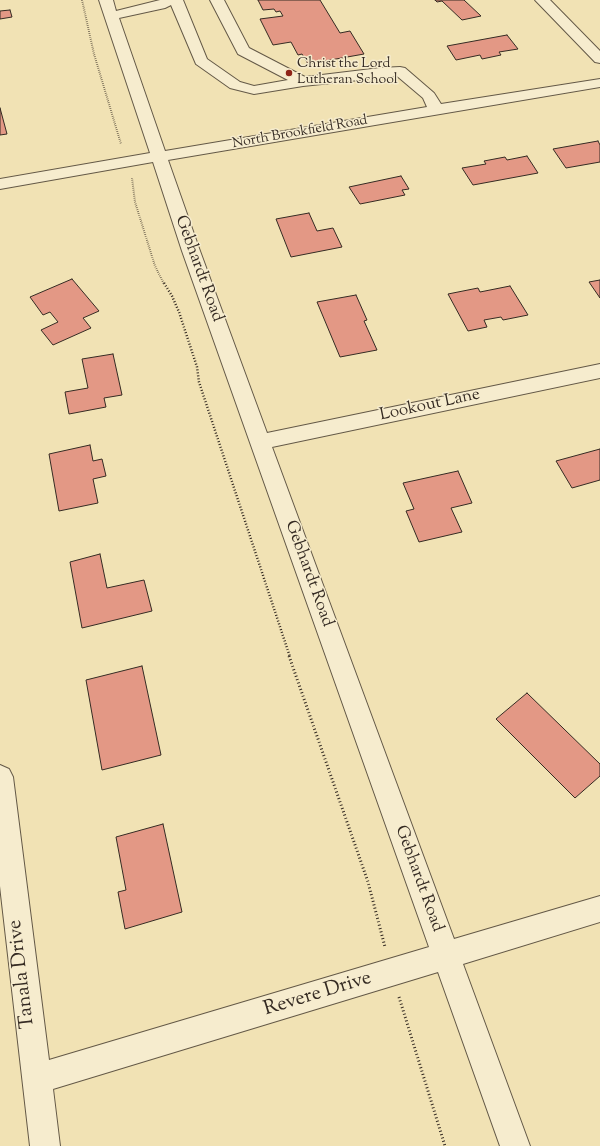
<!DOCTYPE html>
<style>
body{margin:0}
canvas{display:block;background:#f1e2b4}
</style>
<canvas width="600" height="1146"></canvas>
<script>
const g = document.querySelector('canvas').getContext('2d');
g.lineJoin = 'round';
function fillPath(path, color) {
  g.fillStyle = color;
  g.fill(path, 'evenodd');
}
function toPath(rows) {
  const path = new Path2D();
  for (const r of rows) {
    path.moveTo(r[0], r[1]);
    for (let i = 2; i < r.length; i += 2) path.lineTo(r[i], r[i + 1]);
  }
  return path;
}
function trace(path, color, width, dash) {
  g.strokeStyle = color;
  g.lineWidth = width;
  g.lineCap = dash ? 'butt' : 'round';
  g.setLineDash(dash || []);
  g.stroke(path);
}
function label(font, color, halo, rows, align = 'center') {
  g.font = font + ' "Sorts Mill Goudy",serif';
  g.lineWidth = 3;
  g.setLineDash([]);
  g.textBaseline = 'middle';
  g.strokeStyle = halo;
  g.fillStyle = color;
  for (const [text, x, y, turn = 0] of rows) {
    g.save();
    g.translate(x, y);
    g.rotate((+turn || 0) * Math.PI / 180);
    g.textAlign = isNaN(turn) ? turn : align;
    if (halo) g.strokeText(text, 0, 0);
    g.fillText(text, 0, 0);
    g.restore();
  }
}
const building = toPath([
 [258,0,320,0,340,33,350,31,364,54,308,64,302,54,298,55,291,42,273,45,260,19,283,16,280,11,276,12,274,9,263,10,258,0],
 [435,0,464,0,481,16,462,20,442,1,437,2,435,0],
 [10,10,12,17,0,19,0,11,10,10],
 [507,35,518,49,499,52,501,55,482,59,480,55,456,60,447,46,507,35],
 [0,108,7,134,0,135,0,108],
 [598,141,600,145,600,162,566,168,553,149,598,141],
 [527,156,538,173,473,185,462,168,486,164,484,161,505,157,507,160,527,156],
 [401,176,409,189,402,190,405,195,360,204,349,187,401,176],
 [309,213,317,231,333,228,342,247,291,257,276,219,309,213],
 [72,279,99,311,83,318,91,328,53,345,41,330,58,322,50,312,43,315,30,297,72,279],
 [600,280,600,298,589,282,600,280],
 [510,286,528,315,503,320,501,317,484,320,487,327,468,331,448,294,478,288,480,292,510,286],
 [356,295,367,320,364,321,377,350,340,357,317,302,356,295],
 [113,354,122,395,104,398,106,407,69,414,65,392,88,388,82,359,113,354],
 [90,445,93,461,102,459,106,476,93,479,98,503,59,511,49,454,90,445],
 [600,449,600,480,572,488,556,461,600,449],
 [458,471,472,503,451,508,462,532,419,542,406,511,414,509,403,483,458,471],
 [100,554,107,588,144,580,152,611,82,628,70,562,100,554],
 [142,666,161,755,102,770,86,680,142,666],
 [527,693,600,764,600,776,575,798,496,719,527,693],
 [163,824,182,912,125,929,118,892,126,890,116,837,163,824]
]);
const pathFar2 = toPath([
 [82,0,94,54,121,144],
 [132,178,135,202,155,266,164,284]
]);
const pathFar1 = toPath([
 [164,283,172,296,179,312,197,367,199,382,290,657]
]);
const path = toPath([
 [289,656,368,882,385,947],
 [399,997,445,1146]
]);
const minor = toPath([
 [99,0,113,0,116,11,160,0,183,0,207,59,240,82,254,86,288,80,238,54,210,0,224,0,249,48,305,77,380,68,400,67,405,68,434,93,441,104,600,79,600,87,168,160,200,251,267,433,600,364,600,378,272,447,454,939,600,896,600,922,463,964,530,1146,500,1146,438,972,53,1089,60,1146,30,1146,0,886,0,765,9,769,13,777,49,1060,429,947,182,251,153,162,0,189,0,179,150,153,99,0],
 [171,5,196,64,230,88,254,94,303,86,397,76,423,98,427,107,165,151,119,18,165,8,171,5],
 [535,0,550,0,600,51,600,63,595,62,535,0]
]);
const markers = [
 [289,73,4,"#8f2418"]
];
const farPoinames = [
 ["Christ the Lord",297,65],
 ["Lutheran School",297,81]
];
const farStreetnames = [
 ["North Brookfield Road",300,133,-10]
];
const streetNames = [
 ["Gebhardt Road",198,269,70],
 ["Lookout Lane",430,406,-12],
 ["Gebhardt Road",308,574,70],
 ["Gebhardt Road",418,879,70]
];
const nearStreetnames = [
 ["Tanala Drive",23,974,-97],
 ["Revere Drive",318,995,-17]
];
fillPath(building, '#e39885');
trace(building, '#352b23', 1);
trace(minor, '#645947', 2);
trace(pathFar2, '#352b23', 2, [0.5, 1.5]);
trace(pathFar1, '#352b23', 2.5, [1, 2]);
trace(path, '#352b23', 3, [1, 2.5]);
fillPath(minor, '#f6ecce');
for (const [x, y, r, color] of markers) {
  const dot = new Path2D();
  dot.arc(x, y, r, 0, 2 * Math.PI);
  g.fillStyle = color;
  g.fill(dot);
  trace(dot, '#f6ecce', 1.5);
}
label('14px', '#352b23', '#f6ecce', farPoinames, 'left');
label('14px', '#352b23', '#f6ecce', farStreetnames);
label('17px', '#352b23', '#f6ecce', streetNames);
label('20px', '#352b23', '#f6ecce', nearStreetnames);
</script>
